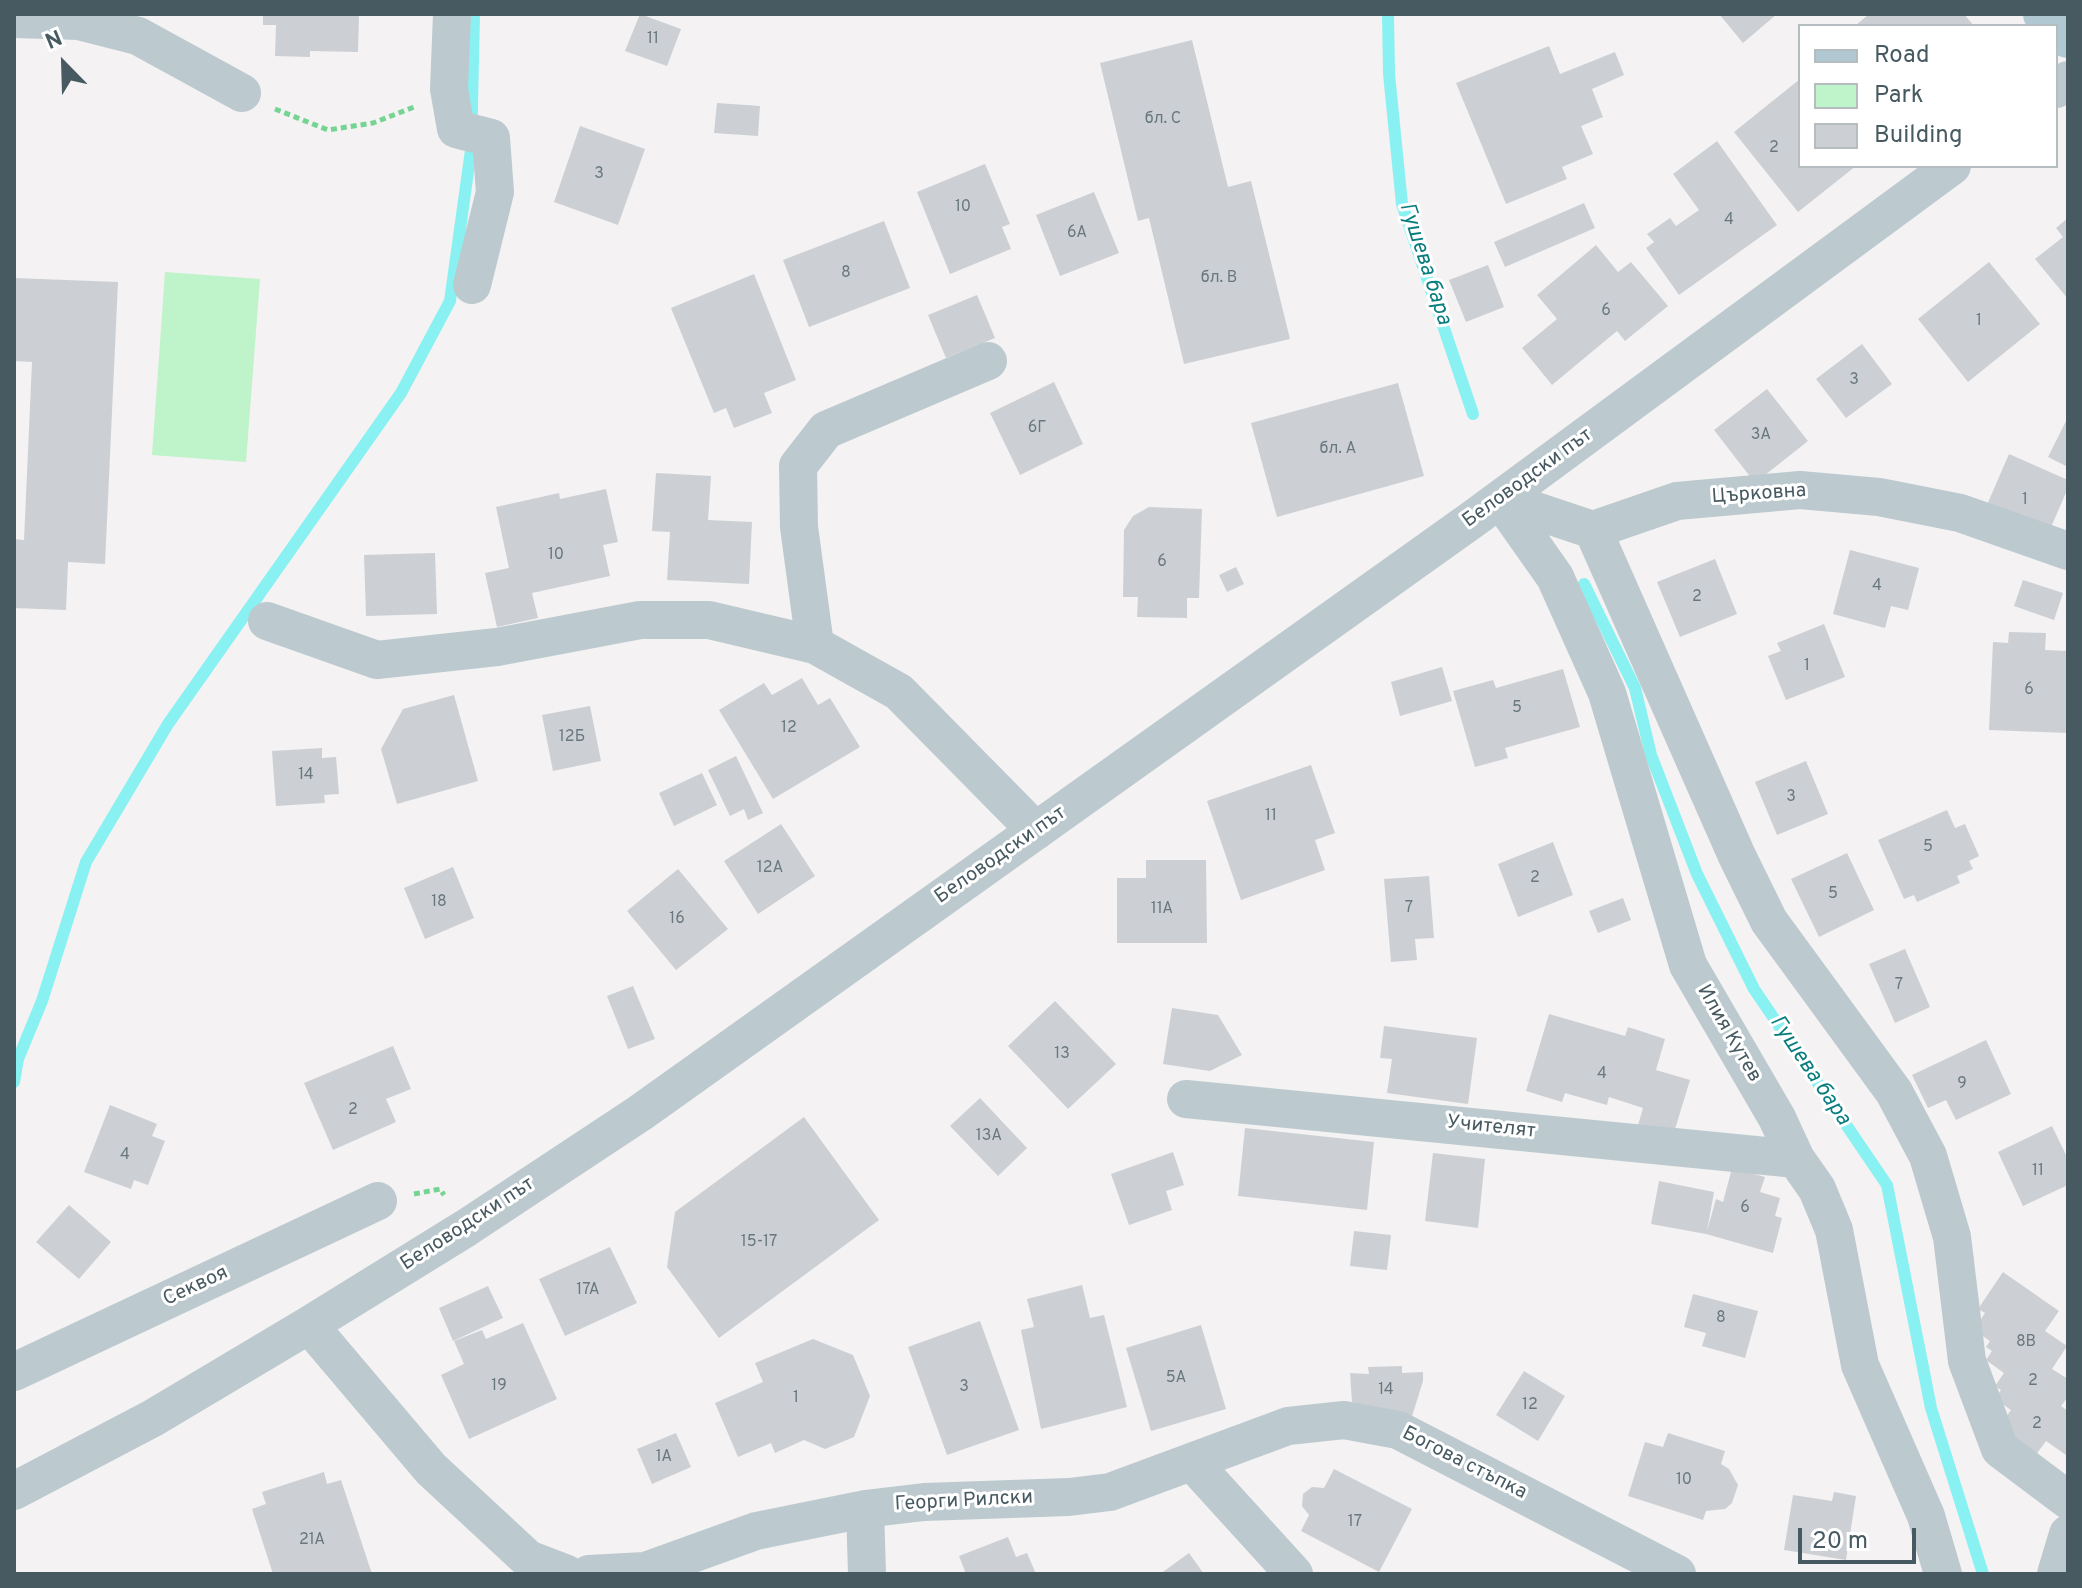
<!DOCTYPE html>
<meta charset="utf-8">
<style>
body{margin:0}
#map{position:relative;width:2082px;height:1588px;overflow:hidden;background:#f4f2f2;font-family:Overpass,sans-serif}
canvas{display:block}
.frame{position:absolute;inset:0;border:16px solid #485a61;pointer-events:none}
.legend{position:absolute;left:1798px;top:24px;width:260px;height:144px;box-sizing:border-box;background:#fff;border:2px solid #b6bdc0;margin:0;padding:10px 14px;list-style:none;font-size:24px;color:#485a61}
.legend li{display:flex;align-items:center;gap:16px;height:40px}
.legend b{width:40px;border:2px solid #b6bdc0}
.north{position:absolute;left:24px;top:24px;width:80px;height:80px;-webkit-text-stroke:6px #fff;paint-order:stroke;rotate:337deg;font-size:22px;font-weight:700;line-height:32px;text-align:center;color:#485a61}
.north::after{content:'';display:block;margin:auto;width:28px;height:36px;background:#485a61;clip-path:polygon(50% 0,100% 100%,50% 72%,0 100%)}
.scale{position:absolute;left:1798px;top:1528px;width:118px;height:36px;box-sizing:border-box;border:4px solid #485a61;border-top:0;padding-left:10px;font-size:24px;line-height:28px;white-space:nowrap;color:#485a61;-webkit-text-stroke:6px #fff;paint-order:stroke}
</style>
<div id="map">
<canvas width="2082" height="1588"></canvas>
<div class="frame"></div>
<ul class="legend">
<li><b style="height:10px;background:#b0c8d2"></b>Road</li>
<li><b style="height:22px;background:#bff3c9"></b>Park</li>
<li><b style="height:22px;background:#ccd0d4"></b>Building</li>
</ul>
<div class="north">N</div>
<div class="scale">20 m</div>
</div>
<script>
const g = document.querySelector('canvas').getContext('2d');
g.lineJoin = 'round';
function fillPath(path, color) {
  g.fillStyle = color;
  g.fill(path, 'evenodd');
}
function toPath(rows) {
  const path = new Path2D();
  for (const r of rows) {
    path.moveTo(r[0], r[1]);
    for (let i = 2; i < r.length; i += 2) path.lineTo(r[i], r[i + 1]);
  }
  return path;
}
function trace(path, color, width, dash) {
  g.strokeStyle = color;
  g.lineWidth = width;
  g.lineCap = dash ? 'butt' : 'round';
  g.setLineDash(dash || []);
  g.stroke(path);
}
function label(font, color, halo, rows, align = 'center') {
  g.font = font + ' Overpass,sans-serif';
  g.lineWidth = 6;
  g.setLineDash([]);
  g.textBaseline = 'middle';
  g.strokeStyle = halo;
  g.fillStyle = color;
  for (const [text, x, y, turn = 0] of rows) {
    g.save();
    g.translate(x, y);
    g.rotate((+turn || 0) * Math.PI / 180);
    g.textAlign = isNaN(turn) ? turn : align;
    if (halo) g.strokeText(text, 0, 0);
    g.fillText(text, 0, 0);
    g.restore();
  }
}
const green = toPath([
 [165,272,260,279,246,462,152,455]
]);
const stream = toPath([
 [1388,14,1389,74,1402,204,1473,414],
 [1584,584,1635,688,1651,755,1697,874,1754,989,1887,1185,1931,1408,1983,1574],
 [14,1082,18,1059,42,1001,86,862,168,724,401,393,450,301,471,150,474,14]
]);
const building = toPath([
 [263,14,359,14,358,52,310,51,310,57,275,56,276,25,263,25],
 [640,14,681,29,667,66,625,51],
 [1719,14,1777,14,1743,43],
 [1869,14,1964,14,1974,26,1855,26],
 [1192,40,1228,187,1251,181,1290,339,1184,364,1149,218,1138,221,1100,63],
 [1549,46,1560,74,1615,52,1624,75,1592,89,1603,117,1581,126,1593,154,1562,167,1567,179,1506,204,1456,83],
 [1800,79,1800,166,1856,166,1798,212,1734,132],
 [717,103,760,106,758,136,714,133],
 [580,126,645,149,618,225,554,202],
 [1717,141,1777,225,1679,295,1646,248,1654,242,1647,234,1670,218,1676,226,1699,210,1673,174],
 [985,164,1010,224,1002,227,1011,249,950,274,917,192],
 [1094,192,1119,253,1060,276,1036,215],
 [1584,203,1595,228,1505,267,1494,242],
 [2068,218,2068,299,2035,259,2063,237,2056,228],
 [884,221,910,288,809,327,783,260],
 [1596,245,1618,272,1631,262,1668,306,1625,341,1617,331,1552,385,1522,348,1557,319,1537,295],
 [1989,262,2040,324,1968,382,1918,319],
 [1488,265,1504,307,1466,322,1449,280],
 [754,274,796,380,764,393,772,413,734,428,726,408,714,413,671,308],
 [14,278,118,282,105,564,68,562,66,610,14,608,14,539,24,540,32,362,14,361],
 [977,295,995,338,946,358,928,315],
 [1862,344,1892,384,1846,418,1816,379],
 [1054,382,1083,444,1020,475,990,413],
 [1398,383,1424,476,1277,517,1251,423],
 [1767,389,1808,441,1755,483,1714,430],
 [2068,417,2068,467,2048,457],
 [2009,454,2068,480,2068,488,2045,541,1983,514],
 [656,473,711,476,708,520,752,522,749,584,667,580,670,532,652,531],
 [606,489,618,542,603,545,610,576,532,593,538,618,497,627,485,573,509,568,496,507,559,493,560,499],
 [1149,507,1202,509,1199,598,1187,598,1187,618,1137,617,1138,597,1123,597,1124,530,1133,516],
 [1850,550,1919,568,1908,610,1891,606,1885,628,1833,614],
 [435,553,437,614,366,616,364,555],
 [1715,559,1737,614,1680,637,1657,582],
 [1236,567,1244,584,1227,592,1219,575],
 [2023,580,2063,593,2054,620,2014,606],
 [1824,624,1845,677,1786,700,1768,656,1781,651,1777,643],
 [2009,632,2046,633,2045,650,2068,651,2068,733,1989,730,1993,642,2008,643],
 [1442,667,1452,701,1400,716,1391,682],
 [1563,669,1580,727,1505,748,1508,758,1475,767,1453,691,1493,680,1496,688],
 [802,678,818,705,830,698,860,747,773,799,719,710,764,683,772,695],
 [454,695,478,781,397,804,381,749,403,709],
 [590,706,601,761,553,771,542,715],
 [322,748,322,758,336,757,339,794,324,795,325,803,276,806,272,751],
 [736,756,763,813,748,820,744,809,730,816,708,770],
 [1806,761,1828,814,1777,835,1755,782],
 [1311,765,1335,833,1315,840,1325,870,1241,900,1207,801],
 [702,773,717,805,674,826,659,793],
 [1947,810,1955,828,1965,824,1979,856,1969,861,1973,869,1957,876,1960,883,1917,902,1914,895,1904,899,1878,840],
 [781,824,815,876,758,914,724,861],
 [1553,842,1573,895,1518,917,1498,864],
 [1847,853,1874,910,1819,937,1791,879],
 [1146,860,1206,860,1207,943,1117,943,1117,878,1146,878],
 [453,867,474,918,425,939,404,888],
 [678,869,728,929,676,970,627,911],
 [1429,876,1434,938,1415,939,1417,960,1391,962,1384,879],
 [1623,898,1631,920,1598,933,1589,911],
 [1905,949,1930,1007,1895,1023,1869,964],
 [633,986,655,1039,628,1049,607,996],
 [1055,1001,1116,1064,1068,1109,1008,1046],
 [1172,1008,1218,1015,1242,1055,1210,1071,1163,1064],
 [1549,1014,1625,1036,1628,1027,1665,1039,1656,1070,1690,1080,1672,1139,1637,1129,1643,1108,1609,1097,1607,1105,1565,1093,1562,1102,1526,1091],
 [1384,1026,1477,1038,1468,1104,1387,1093,1392,1059,1380,1058],
 [1986,1040,2011,1094,1956,1120,1946,1100,1928,1108,1912,1075],
 [393,1046,411,1089,386,1099,396,1122,333,1150,304,1083],
 [980,1098,1027,1148,998,1176,950,1126],
 [110,1105,157,1124,152,1136,165,1141,148,1185,134,1180,131,1189,84,1172],
 [804,1117,879,1220,719,1338,667,1267,675,1212],
 [2052,1126,2068,1159,2068,1185,2023,1206,1998,1152],
 [1245,1128,1374,1142,1367,1210,1238,1196],
 [1173,1152,1184,1185,1166,1191,1172,1210,1129,1225,1111,1174],
 [1433,1153,1485,1159,1478,1228,1425,1221],
 [1732,1168,1765,1177,1760,1192,1780,1198,1775,1216,1782,1218,1773,1253,1706,1234,1651,1224,1659,1181,1714,1192,1707,1231,1716,1199,1723,1202],
 [69,1205,111,1242,79,1279,36,1242],
 [1354,1231,1391,1235,1387,1270,1350,1266],
 [610,1247,637,1303,565,1336,539,1279],
 [2003,1272,2059,1311,2045,1331,2067,1346,2052,1369,2068,1379,2068,1397,2061,1406,2068,1411,2066,1455,2046,1441,2035,1456,2004,1435,2002,1422,2011,1410,1995,1399,2001,1390,1995,1386,2004,1373,1986,1360,1992,1351,1986,1347,1990,1341,1974,1330,1985,1313,1978,1309],
 [1082,1285,1090,1318,1104,1315,1127,1407,1041,1429,1021,1330,1034,1327,1027,1299],
 [488,1286,503,1318,453,1341,439,1308],
 [1693,1294,1758,1311,1745,1358,1702,1346,1706,1333,1684,1327],
 [980,1321,1019,1430,947,1455,908,1347],
 [523,1323,557,1399,469,1439,441,1375,464,1364,454,1341,482,1330,486,1339],
 [1201,1325,1226,1409,1151,1431,1126,1348],
 [813,1339,853,1355,870,1396,854,1437,825,1449,804,1440,775,1453,771,1443,738,1457,715,1403,763,1382,755,1363],
 [1402,1366,1402,1373,1423,1372,1423,1381,1409,1426,1352,1402,1350,1373,1369,1374,1368,1367],
 [1524,1371,1565,1396,1538,1441,1496,1415],
 [676,1433,691,1467,652,1484,637,1449],
 [1668,1433,1725,1451,1721,1464,1729,1469,1738,1485,1732,1503,1725,1509,1706,1511,1703,1520,1628,1496,1645,1442,1663,1447],
 [1334,1469,1412,1509,1379,1572,1301,1531,1309,1515,1302,1506,1303,1494,1312,1487,1324,1488],
 [324,1472,327,1484,341,1480,372,1574,273,1574,252,1509,266,1504,262,1492],
 [1834,1492,1856,1496,1846,1560,1784,1550,1793,1495,1832,1501],
 [1008,1537,1016,1557,1027,1553,1036,1574,966,1574,959,1556],
 [1189,1553,1204,1574,1160,1574]
]);
const path = toPath([
 [275,109,328,130,373,123,414,107],
 [414,1194,440,1189,444,1195]
]);
const minor = toPath([
 [452,14,449,89,456,129,491,138,495,192,472,285],
 [14,19,79,21,138,36,242,93],
 [2056,89,2068,80],
 [1500,499,1555,577,1607,693,1688,965,1777,1118,1796,1159,1817,1189,1834,1230,1860,1365,1926,1516,1943,1574],
 [1500,499,1593,530,1677,501,1800,490,1879,497,1960,513,2068,551],
 [1593,530,1737,856,1769,921,1894,1092,1928,1156,1952,1237,1967,1361,2000,1449,2068,1500],
 [267,621,377,660,497,647,640,620,709,620,815,645,899,692,1036,831],
 [815,645,799,527,798,466,826,430,988,361],
 [1186,1099,1796,1159],
 [309,1325,431,1469,528,1559,567,1574],
 [14,1372,378,1201],
 [1193,1463,1294,1574],
 [14,1491,153,1418,309,1325,466,1228,640,1113,1473,519,1952,166],
 [865,1509,867,1574],
 [589,1574,645,1571,756,1531,865,1509,924,1502,1069,1497,1110,1492,1288,1426,1344,1420,1398,1430,1677,1574],
 [2056,1574,2068,1534]
]);
const major = toPath([
 [2045,14,2068,36]
]);
const numberNames = [
 ["11",653,40],
 ["бл. C",1163,120],
 ["2",1774,149],
 ["3",599,175],
 ["10",963,208],
 ["4",1729,221],
 ["6А",1077,234],
 ["8",846,274],
 ["бл. B",1219,279],
 ["6",1606,312],
 ["1",1979,322],
 ["3",1854,381],
 ["6Г",1037,429],
 ["3А",1761,436],
 ["бл. A",1338,450],
 ["1",2025,501],
 ["10",556,556],
 ["6",1162,563],
 ["4",1877,587],
 ["2",1697,598],
 ["1",1807,667],
 ["6",2029,691],
 ["5",1517,709],
 ["12",789,729],
 ["12Б",572,738],
 ["14",306,776],
 ["3",1791,798],
 ["11",1271,817],
 ["5",1928,848],
 ["12А",770,869],
 ["2",1535,879],
 ["5",1833,895],
 ["18",439,903],
 ["7",1409,909],
 ["11А",1162,910],
 ["16",677,920],
 ["7",1899,986],
 ["13",1062,1055],
 ["4",1602,1075],
 ["9",1962,1085],
 ["2",353,1111],
 ["13А",989,1137],
 ["4",125,1156],
 ["11",2038,1172],
 ["6",1745,1209],
 ["15-17",759,1243],
 ["17А",588,1291],
 ["8",1721,1319],
 ["8В",2026,1343],
 ["5А",1176,1379],
 ["2",2033,1382],
 ["19",499,1387],
 ["3",964,1388],
 ["14",1386,1391],
 ["1",796,1399],
 ["12",1530,1406],
 ["2",2037,1425],
 ["1А",664,1458],
 ["10",1684,1481],
 ["17",1355,1523],
 ["21А",312,1541]
];
const streetNames = [
 ["Беловодски път",1528,479,-36],
 ["Църковна",1759,495,-4],
 ["Беловодски път",1001,856,-35],
 ["Илия Кутев",1728,1034,60],
 ["Учителят",1491,1128,6],
 ["Беловодски път",468,1225,-33],
 ["Секвоя",196,1287,-25],
 ["Богова стъпка",1464,1464,27],
 ["Георги Рилски",964,1502,-3]
];
const waterNames = [
 ["Гушева бара",1424,264,72],
 ["Гушева бара",1809,1071,56]
];
fillPath(green, '#bff3c9');
trace(stream, '#8af1f2', 12);
fillPath(building, '#ccd0d4');
trace(path, '#75d492', 5, [6, 4]);
trace(minor, '#bccacf', 38);
trace(major, '#b0c8d2', 44);
label('16px', '#69787e', null, numberNames);
label('20px', '#485a61', '#fff', streetNames);
label('italic 22px', '#087d7e', '#fff', waterNames);
</script>
